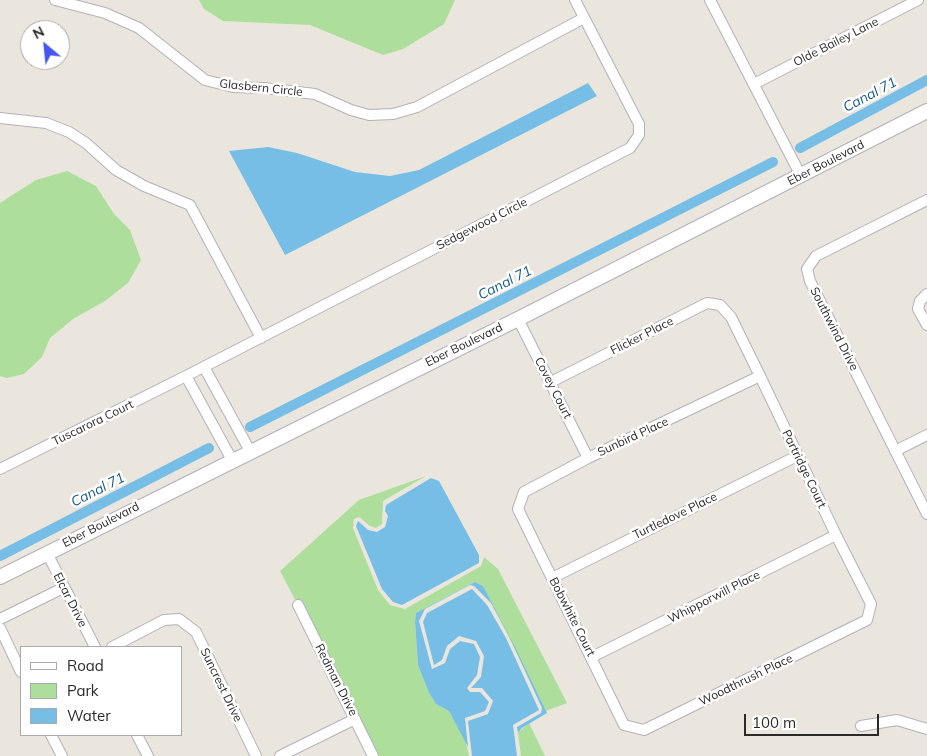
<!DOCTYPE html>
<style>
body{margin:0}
#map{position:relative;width:927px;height:756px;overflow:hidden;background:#ebe6dd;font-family:Mulish,sans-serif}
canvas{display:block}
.legend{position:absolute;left:20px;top:646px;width:162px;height:90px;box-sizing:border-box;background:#fff;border:1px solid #aaa;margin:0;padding:6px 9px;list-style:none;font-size:15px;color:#2a2a2a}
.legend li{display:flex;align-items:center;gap:10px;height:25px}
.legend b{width:25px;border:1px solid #aaa}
.north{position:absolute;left:20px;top:20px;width:50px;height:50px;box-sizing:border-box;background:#fff;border:1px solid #aaa;border-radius:50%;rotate:332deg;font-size:14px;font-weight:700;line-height:20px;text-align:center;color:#2a2a2a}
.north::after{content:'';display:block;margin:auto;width:18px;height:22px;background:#4757ed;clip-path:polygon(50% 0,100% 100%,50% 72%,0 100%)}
.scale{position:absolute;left:744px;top:714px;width:135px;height:22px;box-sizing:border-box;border:2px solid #2a2a2a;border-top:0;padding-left:6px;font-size:15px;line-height:18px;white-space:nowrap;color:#2a2a2a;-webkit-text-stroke:4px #fff;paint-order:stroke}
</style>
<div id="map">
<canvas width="927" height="756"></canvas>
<ul class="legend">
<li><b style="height:6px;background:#fff"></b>Road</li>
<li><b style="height:14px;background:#adde9c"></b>Park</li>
<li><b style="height:14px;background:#76bee6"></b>Water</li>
</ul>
<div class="north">N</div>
<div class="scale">100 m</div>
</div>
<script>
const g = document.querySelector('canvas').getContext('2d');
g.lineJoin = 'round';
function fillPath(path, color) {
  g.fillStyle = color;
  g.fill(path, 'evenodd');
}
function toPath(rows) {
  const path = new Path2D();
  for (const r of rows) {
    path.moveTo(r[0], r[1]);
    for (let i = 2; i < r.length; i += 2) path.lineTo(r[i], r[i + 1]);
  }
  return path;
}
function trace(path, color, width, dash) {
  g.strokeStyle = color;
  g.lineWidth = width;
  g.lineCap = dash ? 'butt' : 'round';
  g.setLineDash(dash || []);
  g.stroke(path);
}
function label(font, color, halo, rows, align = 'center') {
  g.font = font + ' Mulish,sans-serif';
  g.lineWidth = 5;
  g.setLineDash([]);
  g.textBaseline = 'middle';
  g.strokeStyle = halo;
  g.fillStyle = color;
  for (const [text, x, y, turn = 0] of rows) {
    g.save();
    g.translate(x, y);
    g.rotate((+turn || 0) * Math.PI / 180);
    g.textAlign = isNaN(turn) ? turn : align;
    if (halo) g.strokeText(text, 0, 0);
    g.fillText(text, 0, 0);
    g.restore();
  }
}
const green = toPath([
 [199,0,455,0,444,24,403,49,383,55,310,25,223,21,204,9],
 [67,171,96,186,114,214,130,230,141,260,128,283,105,301,73,319,50,338,42,357,24,374,7,378,0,376,0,203,36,180],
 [426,476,383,501,382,524,376,528,370,526,359,517,354,519,353,528,378,590,390,605,405,609,481,566,484,557,498,569,567,703,546,711,483,586,475,582,416,613,415,622,418,665,429,693,436,704,449,711,465,739,469,756,377,756,280,571,359,500],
 [529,723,545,756,521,756,518,733]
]);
const water = toPath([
 [588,83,597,96,285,255,229,151,268,147,297,153,355,172,390,176,419,170],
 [431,478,439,481,479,555,479,563,402,605,393,602,382,589,356,526,358,521,368,530,377,532,385,527,388,516,385,511,386,505],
 [475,582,483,586,515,647,547,713,522,728,518,733,517,727,541,713,542,708,509,636,491,603,474,586,470,585,425,609,419,621,432,669,445,663,450,649,460,641,474,644,480,657,477,675,467,688,470,692,480,692,489,702,485,711,465,718,468,747,449,711,436,704,429,693,418,665,415,622,416,613],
 [472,589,487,605,506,638,539,710,513,725,517,756,472,756,468,721,488,714,493,701,482,688,471,688,481,677,484,656,476,641,459,636,447,646,442,660,434,665,423,622,427,613]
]);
const canal = toPath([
 [800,148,927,80],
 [250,427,773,162],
 [0,556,209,448]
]);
const street = toPath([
 [55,0,105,13,139,28,205,80,233,87,264,88,315,94,351,110,369,115,393,114,417,107,584,18],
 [710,0,801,176],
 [754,84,918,0],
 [0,118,46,123,69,132,86,143,116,170,144,186,190,205,261,338],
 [927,200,816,256,807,269,810,281,927,514],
 [927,294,920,301,918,309,927,325],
 [518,319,588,458],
 [204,367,250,451],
 [186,376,232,460],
 [551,382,701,306,707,303,720,305,731,317,760,376,836,535,871,604,867,620,644,730,624,725,518,509,524,492,588,458,760,376],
 [895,451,927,435],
 [0,469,186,376,630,148,639,135,639,124,575,0],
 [47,553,95,647],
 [552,578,797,456],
 [298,605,373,756],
 [0,619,63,588],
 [0,628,21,672],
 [112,647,164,620,179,619,196,632,256,756],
 [592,657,836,535],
 [861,726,897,720,927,729],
 [51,735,62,756],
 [137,735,148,756],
 [280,756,355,719]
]);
const secondary = toPath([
 [0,577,518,319,927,111]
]);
const streetNames = [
 ["Olde Bailey Lane",836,42,-27],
 ["Glasbern Circle",261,88,6],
 ["Eber Boulevard",826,163,-27],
 ["Sedgewood Circle",482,224,-27],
 ["Southwind Drive",834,329,63],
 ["Flicker Place",642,336,-27],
 ["Eber Boulevard",464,345,-26],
 ["Covey Court",553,388,63],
 ["Tuscarora Court",93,423,-26],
 ["Sunbird Place",633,437,-25],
 ["Partridge Court",804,469,64],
 ["Turtledove Place",675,516,-26],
 ["Eber Boulevard",101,525,-27],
 ["Whipporwill Place",714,597,-27],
 ["Elcar Drive",70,600,63],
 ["Bobwhite Court",572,617,63],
 ["Redman Drive",336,680,63],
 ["Woodthrush Place",746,680,-26],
 ["Suncrest Drive",221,685,64]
];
const waterNames = [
 ["Canal 71",870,95,-28],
 ["Canal 71",505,283,-27],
 ["Canal 71",98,490,-27]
];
fillPath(green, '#adde9c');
fillPath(water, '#76bee6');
trace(canal, '#76bee6', 10);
trace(street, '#b0b1bc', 12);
trace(secondary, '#b0b1bc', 16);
trace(street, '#fff', 10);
trace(secondary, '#fff', 14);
label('12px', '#2a2a2a', '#fff', streetNames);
label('italic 14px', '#165c91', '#fff', waterNames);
</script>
